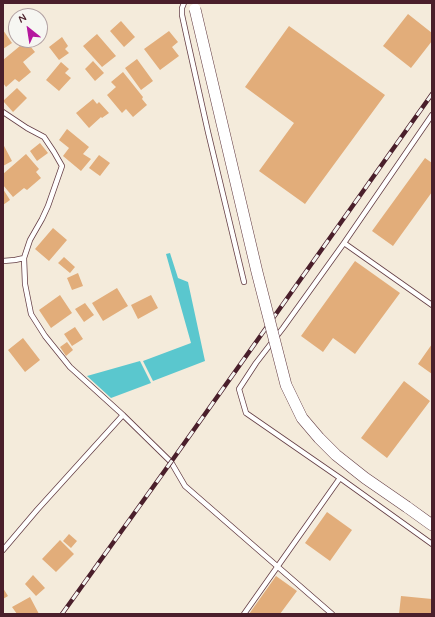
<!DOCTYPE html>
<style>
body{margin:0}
#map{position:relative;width:435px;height:617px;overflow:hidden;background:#f4ebdb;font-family:Mynerve,sans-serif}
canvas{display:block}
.frame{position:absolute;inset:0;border:4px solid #4a1f2b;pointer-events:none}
.north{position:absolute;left:8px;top:8px;width:40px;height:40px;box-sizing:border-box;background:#f6f6f2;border:1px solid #b1a0a2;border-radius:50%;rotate:330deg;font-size:11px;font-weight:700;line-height:16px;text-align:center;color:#4a1f2b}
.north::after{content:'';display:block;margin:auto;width:14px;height:18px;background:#b5179e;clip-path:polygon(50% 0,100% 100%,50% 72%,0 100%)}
</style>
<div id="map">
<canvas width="435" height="617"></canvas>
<div class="frame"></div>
<div class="north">N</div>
</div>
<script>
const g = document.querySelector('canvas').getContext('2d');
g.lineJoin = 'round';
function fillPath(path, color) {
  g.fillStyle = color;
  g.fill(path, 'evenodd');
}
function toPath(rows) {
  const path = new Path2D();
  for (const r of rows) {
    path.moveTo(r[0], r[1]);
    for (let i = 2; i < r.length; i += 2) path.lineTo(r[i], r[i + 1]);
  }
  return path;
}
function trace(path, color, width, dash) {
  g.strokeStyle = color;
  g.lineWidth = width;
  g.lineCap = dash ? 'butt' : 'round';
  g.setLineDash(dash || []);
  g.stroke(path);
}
const water = toPath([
 [170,253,178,278,188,282,205,361,153,381,143,361,191,343,166,254],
 [140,361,151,383,111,398,87,376]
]);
const building = toPath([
 [408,14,432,33,432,41,411,68,383,46],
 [121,21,135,37,124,47,110,31],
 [289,26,385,95,305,204,259,171,294,123,245,87],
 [3,30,12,43,3,49],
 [169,31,178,42,172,47,179,56,160,70,144,49],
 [97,34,116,56,102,67,83,46],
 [62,37,68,46,65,49,69,53,59,60,49,47],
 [26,41,35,52,23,62,31,72,19,82,15,79,6,87,3,83,3,60],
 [137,59,153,81,141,90,125,68],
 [93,61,104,73,95,81,85,69],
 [61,62,69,69,65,73,71,78,59,91,46,80],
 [123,72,143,97,142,99,147,105,133,117,126,109,122,113,107,95,116,87,111,82],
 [17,88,27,98,13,112,3,101],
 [93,99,97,104,99,102,109,113,102,118,101,117,89,128,76,113],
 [67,129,89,147,83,154,91,159,81,171,63,156,69,148,59,140],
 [40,143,48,153,37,161,30,151],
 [3,144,12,161,3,166],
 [26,154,39,169,36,172,41,178,27,190,24,188,13,197,3,185,3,174],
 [99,155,110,163,100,176,89,168],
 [425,158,432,163,432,192,393,246,372,231],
 [3,189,10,200,3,205],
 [53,228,67,240,49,261,35,249],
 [64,257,75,267,70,273,58,263],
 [355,261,400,293,355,354,333,338,323,352,301,336],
 [78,273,83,286,72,290,67,278],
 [117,288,128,306,103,321,92,303],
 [60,295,72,313,51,328,39,310],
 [151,295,158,308,138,319,131,305],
 [85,303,94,315,84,322,75,309],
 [75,327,83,339,72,346,64,334],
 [23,338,40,360,25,372,8,350],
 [67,342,73,350,66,356,60,347],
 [432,344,432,374,418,364],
 [404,381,430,401,387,458,361,438],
 [327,512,352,530,330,561,305,543],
 [69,534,77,541,71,548,63,541],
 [60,540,74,554,56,572,42,559],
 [33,575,45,588,36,596,25,584],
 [276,576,297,591,280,614,249,614],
 [3,588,8,596,3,599],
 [401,596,432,599,432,614,399,614],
 [30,597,39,614,17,614,12,607]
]);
const service = toPath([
 [184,3,182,8,182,15,187,38,208,132,244,282],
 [3,112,27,128,44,137,54,152,62,166,48,206,42,219,30,240,24,258,25,284,31,314,45,336,70,367,123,415,171,462,185,486,332,614],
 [344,243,432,305],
 [3,261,15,260,24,258],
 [340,478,432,544],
 [3,550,37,510,123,415],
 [244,614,340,478,246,413,239,389,256,363,283,328,344,243,432,115]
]);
const tertiary = toPath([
 [407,507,432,525]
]);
const rail = toPath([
 [62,614,171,462,432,94]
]);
const tertiaryBridge = toPath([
 [195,9,257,272,286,385,302,418,319,438,336,455,365,478,407,507]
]);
fillPath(water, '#5ac7ce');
fillPath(building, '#e2ad7a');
trace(service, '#643e45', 6);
trace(tertiary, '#643e45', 12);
trace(service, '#fff', 4.5);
trace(tertiary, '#fff', 11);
trace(rail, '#4a1f2b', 4.5);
trace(rail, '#f6f6f2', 3, [9]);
trace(tertiaryBridge, '#643e45', 12, []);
trace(tertiaryBridge, '#fff', 11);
</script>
